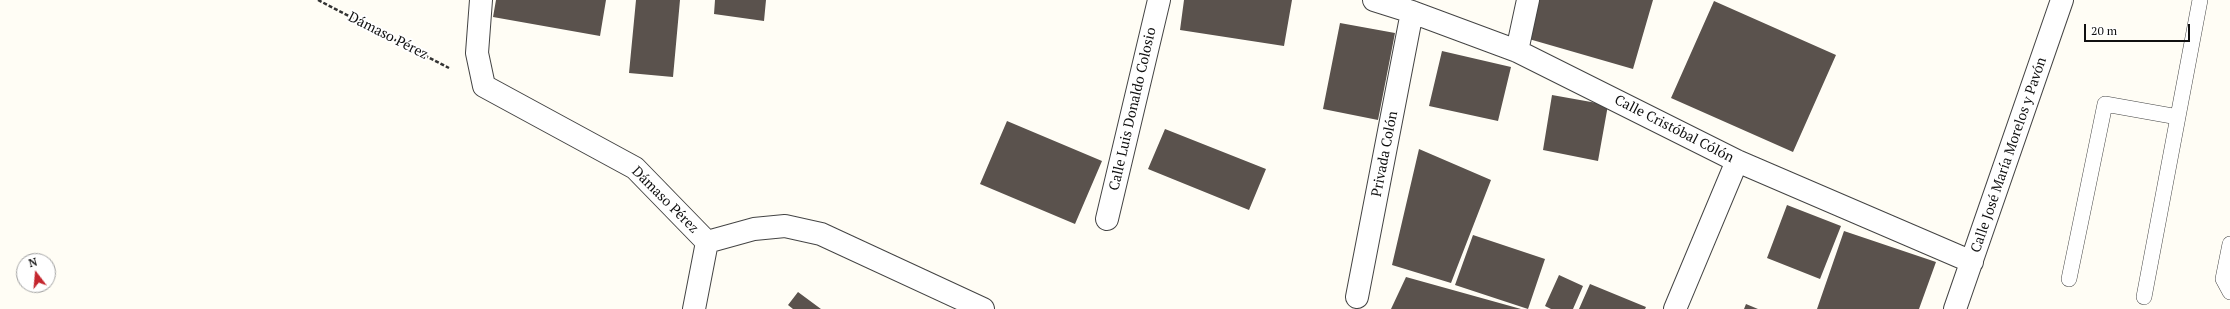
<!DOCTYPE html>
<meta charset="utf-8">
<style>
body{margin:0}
#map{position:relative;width:2230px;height:309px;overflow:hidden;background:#fffdf5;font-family:"PT Serif",serif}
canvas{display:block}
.north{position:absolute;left:16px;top:253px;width:40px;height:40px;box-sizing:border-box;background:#fff;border:1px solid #a0a0a0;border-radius:50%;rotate:344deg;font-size:11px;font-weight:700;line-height:16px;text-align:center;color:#111}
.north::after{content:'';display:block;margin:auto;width:14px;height:18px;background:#c4262e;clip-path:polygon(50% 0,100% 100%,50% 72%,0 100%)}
.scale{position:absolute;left:2084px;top:24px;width:106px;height:18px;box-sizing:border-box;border:2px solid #111;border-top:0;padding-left:5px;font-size:12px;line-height:14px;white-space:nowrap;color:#111;-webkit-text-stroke:3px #fff;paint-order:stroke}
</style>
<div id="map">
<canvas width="2230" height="309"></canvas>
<div class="north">N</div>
<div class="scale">20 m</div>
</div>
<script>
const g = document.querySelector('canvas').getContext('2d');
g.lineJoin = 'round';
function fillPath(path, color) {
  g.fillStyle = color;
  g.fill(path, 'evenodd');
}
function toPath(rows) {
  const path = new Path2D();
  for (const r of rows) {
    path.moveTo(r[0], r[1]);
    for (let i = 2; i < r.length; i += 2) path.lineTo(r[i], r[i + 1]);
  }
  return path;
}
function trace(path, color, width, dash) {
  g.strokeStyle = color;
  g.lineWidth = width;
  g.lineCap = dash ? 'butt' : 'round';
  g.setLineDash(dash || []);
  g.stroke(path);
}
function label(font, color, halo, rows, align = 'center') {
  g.font = font + ' "PT Serif",serif';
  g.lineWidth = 4;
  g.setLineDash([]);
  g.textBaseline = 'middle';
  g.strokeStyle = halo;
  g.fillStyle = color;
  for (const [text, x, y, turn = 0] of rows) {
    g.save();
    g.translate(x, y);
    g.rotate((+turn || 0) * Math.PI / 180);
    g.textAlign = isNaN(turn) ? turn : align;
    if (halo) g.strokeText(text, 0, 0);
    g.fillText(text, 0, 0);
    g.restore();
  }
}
const building = toPath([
 [496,0,606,0,600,36,493,17],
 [636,0,680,0,673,77,629,73],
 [715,0,766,0,764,21,714,14],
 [1184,0,1292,0,1284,46,1180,30],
 [1533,0,1653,0,1633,69,1522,37],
 [1714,1,1836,55,1793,152,1671,98],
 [1340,23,1395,33,1378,120,1323,109],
 [1442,51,1511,67,1498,121,1429,106],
 [1552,95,1608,105,1598,161,1543,150],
 [1007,121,1102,161,1075,224,980,184],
 [1165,129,1266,169,1249,210,1148,169],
 [1419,149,1491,180,1451,283,1392,265],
 [1787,205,1841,226,1820,279,1767,258],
 [1844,231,1936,262,1919,309,1817,309],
 [1473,235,1545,259,1528,309,1455,285],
 [1559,275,1583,286,1573,309,1551,309,1545,306],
 [1406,277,1521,309,1391,309],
 [1590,284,1646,307,1645,309,1579,309],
 [798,292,821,309,793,309,788,305],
 [1746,304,1758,309,1744,309]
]);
const path = toPath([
 [318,0,449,68]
]);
const lane = toPath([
 [2230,244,2223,279,2230,292],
 [2069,279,2105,104,2178,117],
 [2144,297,2200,0]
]);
const street = toPath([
 [481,0,477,53,484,86,635,168,707,242,754,229,785,226,821,234,983,309],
 [1374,0,1412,12,1517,51,1737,161,1972,262],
 [1517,51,1528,0],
 [1107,219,1159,0],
 [1357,297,1412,12],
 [694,309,707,242],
 [1675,309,1737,161],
 [1955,309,2062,0]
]);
const streetNames = [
 ["Dámaso Pérez",388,36,27],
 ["Calle Luis Donaldo Colosio",1133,109,-77],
 ["Calle Cristóbal Cólón",1674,129,27],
 ["Privada Colón",1385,154,-79],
 ["Calle José María Morelos y Pavón",2009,155,-71],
 ["Dámaso Pérez",665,200,45]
];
fillPath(building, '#5a524d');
trace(lane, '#444', 16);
trace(street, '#444', 24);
trace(path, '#333', 2.5, [4, 2]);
trace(lane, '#fff', 15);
trace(street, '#fff', 22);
label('14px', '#111', '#fff', streetNames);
</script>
